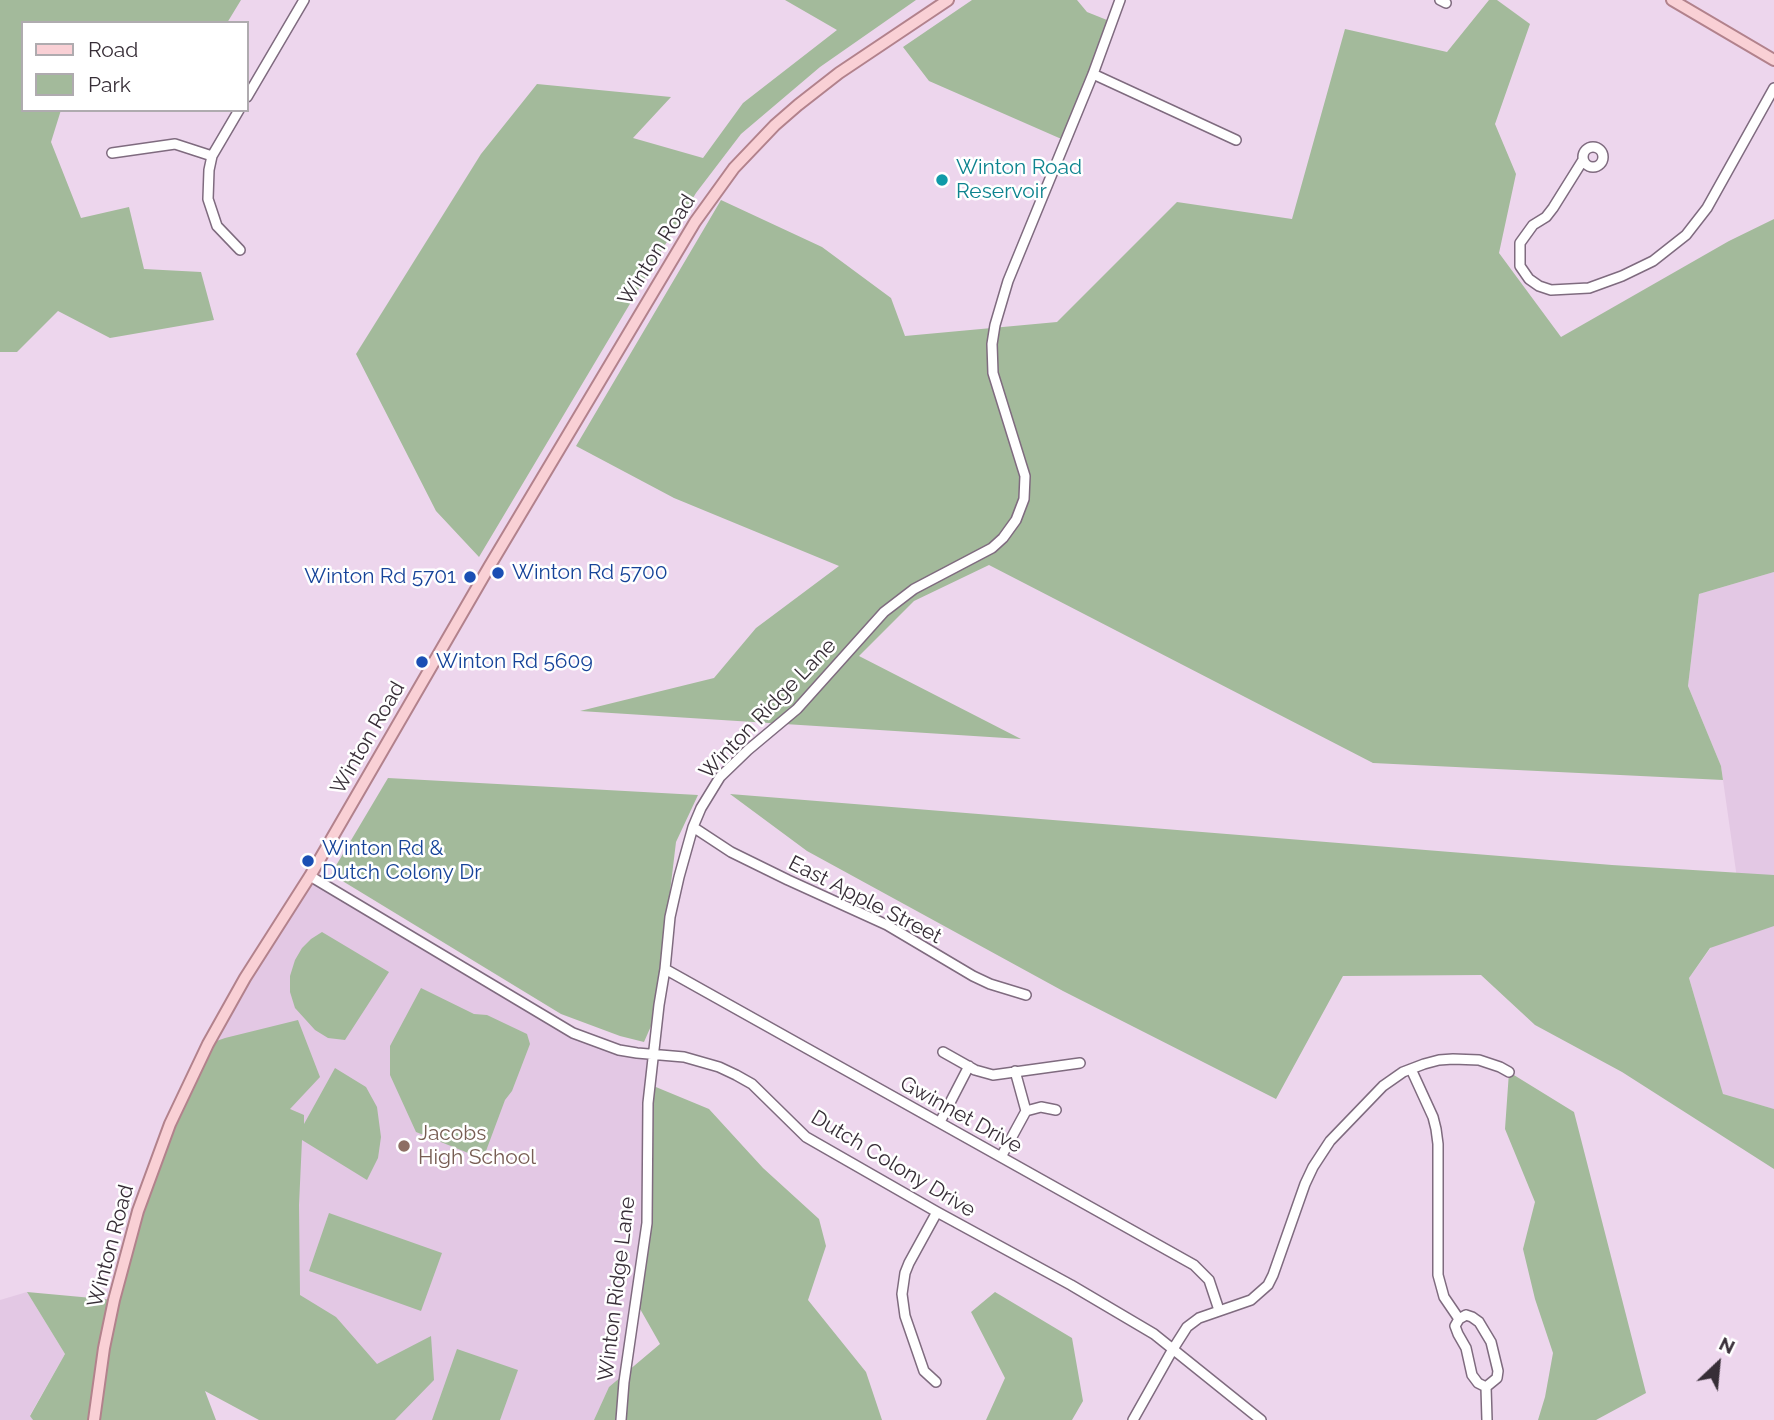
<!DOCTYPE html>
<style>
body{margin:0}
#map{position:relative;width:1774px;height:1420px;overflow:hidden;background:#edd6ed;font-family:Raleway,sans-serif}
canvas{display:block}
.legend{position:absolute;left:21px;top:21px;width:228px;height:91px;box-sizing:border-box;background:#fff;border:2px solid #afabaf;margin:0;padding:9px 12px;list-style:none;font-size:21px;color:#372e37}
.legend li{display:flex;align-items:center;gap:14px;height:35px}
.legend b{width:35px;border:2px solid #afabaf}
.north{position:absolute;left:1683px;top:1329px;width:70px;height:70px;-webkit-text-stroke:5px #fff;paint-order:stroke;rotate:26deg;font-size:19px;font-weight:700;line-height:28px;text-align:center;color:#372e37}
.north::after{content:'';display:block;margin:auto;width:24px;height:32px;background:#372e37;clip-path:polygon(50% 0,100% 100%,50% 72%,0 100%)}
</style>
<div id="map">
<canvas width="1774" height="1420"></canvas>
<ul class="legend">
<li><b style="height:9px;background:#f9d0d5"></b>Road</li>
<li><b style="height:19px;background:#a3ba9b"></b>Park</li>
</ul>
<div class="north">N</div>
</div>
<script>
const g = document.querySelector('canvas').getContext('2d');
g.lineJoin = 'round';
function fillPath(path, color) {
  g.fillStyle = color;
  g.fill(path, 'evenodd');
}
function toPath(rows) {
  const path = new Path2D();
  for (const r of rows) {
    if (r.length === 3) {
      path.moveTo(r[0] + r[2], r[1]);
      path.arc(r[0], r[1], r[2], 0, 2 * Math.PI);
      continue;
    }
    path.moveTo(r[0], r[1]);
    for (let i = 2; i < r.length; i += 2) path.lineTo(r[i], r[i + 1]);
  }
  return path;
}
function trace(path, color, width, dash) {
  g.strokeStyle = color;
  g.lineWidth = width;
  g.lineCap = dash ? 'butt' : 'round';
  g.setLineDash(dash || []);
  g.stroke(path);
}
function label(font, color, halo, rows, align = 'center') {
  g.font = font + ' Raleway,sans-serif';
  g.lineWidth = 5;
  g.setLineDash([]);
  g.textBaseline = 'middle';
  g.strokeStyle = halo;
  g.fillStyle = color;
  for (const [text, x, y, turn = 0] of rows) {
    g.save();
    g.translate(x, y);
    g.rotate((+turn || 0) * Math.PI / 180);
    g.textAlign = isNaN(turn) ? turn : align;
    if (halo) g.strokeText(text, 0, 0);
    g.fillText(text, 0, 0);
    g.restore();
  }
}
const built = toPath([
 [1774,572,1774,1109,1723,1095,1689,978,1741,906,1721,766,1688,686,1699,594],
 [310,876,598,1043,655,1055,647,1205,621,1420,276,1420,187,1085],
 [27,1292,65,1354,30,1415,33,1420,0,1420,0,1300]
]);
const green = toPath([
 [0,0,241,0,227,23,23,23,23,110,61,110,51,142,81,218,129,207,144,269,201,272,214,320,110,338,58,311,17,352,0,352],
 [785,0,916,0,820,67,741,134,696,193,479,557,436,511,356,354,481,154,537,84,671,97,633,138,703,158,743,103,837,30],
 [972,0,1077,0,1087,12,1112,22,1066,141,929,81,903,47],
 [1489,0,1497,0,1530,24,1495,124,1516,174,1499,253,1561,337,1729,241,1774,219,1774,572,1699,594,1688,686,1721,766,1723,780,1373,763,989,565,914,601,859,656,1021,739,580,711,714,678,756,628,839,566,674,498,576,446,721,200,822,247,891,298,905,336,1057,322,1177,202,1292,219,1345,29,1447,52],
 [388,778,698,795,676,842,655,1017,644,1042,620,1036,561,1014,331,874],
 [730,794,1612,865,1774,875,1774,926,1710,948,1689,978,1723,1094,1774,1109,1774,1169,1622,1072,1535,1025,1481,975,1343,976,1276,1099,1063,991,807,851],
 [322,932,389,972,345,1040,328,1038,315,1030,295,1008,290,992,290,976,295,960,302,948,311,939],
 [421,988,474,1014,487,1015,527,1034,530,1044,512,1091,505,1100,483,1159,416,1132,390,1075,390,1046],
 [298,1020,320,1077,290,1109,304,1115,304,1124,335,1068,366,1087,377,1107,381,1137,378,1158,367,1180,302,1140,299,1205,300,1295,336,1317,377,1364,431,1336,434,1380,395,1420,259,1420,205,1391,216,1420,33,1420,30,1416,65,1354,27,1292,114,1300,138,1211,208,1044,225,1038],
 [1509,1072,1574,1112,1646,1393,1596,1420,1538,1420,1545,1397,1553,1353,1535,1299,1523,1249,1535,1202,1505,1129],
 [651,1085,709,1109,763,1168,819,1219,826,1246,808,1300,866,1372,882,1420,594,1420,609,1387,660,1344,635,1300,647,1223],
 [329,1213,442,1253,421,1311,309,1271],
 [995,1292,1072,1338,1083,1401,1072,1420,986,1420,1005,1378,971,1312],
 [457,1349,518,1370,500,1420,432,1420]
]);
const minor = toPath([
 [1440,0,1446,3],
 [1093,74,1236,140],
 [247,97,304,0],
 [239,110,212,156,209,170,208,199,217,226,240,250],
 [1593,157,10],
 [112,153,175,144,212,156],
 [1583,160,1553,208,1546,217,1533,225,1520,243,1520,266,1529,279,1539,286,1551,290,1589,288,1622,276,1653,261,1686,235,1707,208,1774,88],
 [693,827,731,852,788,880,887,925,973,976,990,984,1026,995],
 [310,876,573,1033,619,1050,637,1053,684,1057,719,1067,736,1075,752,1084,806,1137,937,1212,1071,1285,1154,1334,1261,1420],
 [665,969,1194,1265,1209,1280,1219,1310],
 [943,1052,975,1070,993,1075,1080,1063],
 [1411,1069,1433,1117,1436,1129,1438,1144,1438,1275,1444,1297,1459,1319],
 [1015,1071,1026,1111],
 [940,1122,969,1066],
 [1001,1157,1026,1111,1041,1107,1056,1110],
 [1466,1315,1472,1317,1479,1322,1491,1342,1498,1371,1497,1378,1486,1387,1478,1383,1472,1375,1466,1348,1458,1334,1455,1326,1459,1319,1466,1315],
 [936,1382,924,1371,905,1316,902,1294,905,1273,909,1263,937,1212],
 [1486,1387,1487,1420],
 [621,1420,624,1382,647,1223,648,1103,659,1005,665,969,670,917,679,877,693,827,701,808,720,777,748,750,797,709,884,612,914,589,992,548,1003,538,1016,520,1024,499,1025,476,993,373,992,344,995,325,1008,281,1093,74,1120,0],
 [1133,1420,1173,1349,1187,1327,1199,1318,1251,1300,1268,1285,1273,1275,1305,1184,1313,1167,1330,1141,1383,1086,1403,1072,1424,1064,1439,1060,1453,1059,1479,1060,1500,1067,1509,1072]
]);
const major = toPath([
 [1672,0,1774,60],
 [94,1420,104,1348,114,1300,138,1211,170,1124,208,1044,245,978,310,876,489,567,695,222,734,168,775,125,798,105,839,73,948,0]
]);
const markers = [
 [942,180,7,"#0f9aa8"],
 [498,573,7,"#1a4fb4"],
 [470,577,7,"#1a4fb4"],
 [422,662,7,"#1a4fb4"],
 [308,861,7,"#1a4fb4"],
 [404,1146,7,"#8d6e63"]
];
const cultureNames = [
 ["Winton Road",956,168],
 ["Reservoir",956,192]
];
const streetNames = [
 ["Winton Road",657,250,-58],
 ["Winton Ridge Lane",768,709,-46],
 ["Winton Road",368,738,-60],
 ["East Apple Street",865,900,27],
 ["Gwinnet Drive",961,1115,29],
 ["Dutch Colony Drive",893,1164,31],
 ["Winton Road",111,1246,-75],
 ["Winton Ridge Lane",617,1289,-83]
];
const transitNames = [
 ["Winton Rd 5700",512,573],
 ["Winton Rd 5701",456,577,"right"],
 ["Winton Rd 5609",436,662],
 ["Winton Rd &",322,849],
 ["Dutch Colony Dr",322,873]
];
const educationNames = [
 ["Jacobs",418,1134],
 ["High School",418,1158]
];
fillPath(built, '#e3c8e4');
fillPath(green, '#a3ba9b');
trace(minor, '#7f6b7f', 12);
trace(major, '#b2828c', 14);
trace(minor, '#fff', 9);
trace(major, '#f9d0d5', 10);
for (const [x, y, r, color] of markers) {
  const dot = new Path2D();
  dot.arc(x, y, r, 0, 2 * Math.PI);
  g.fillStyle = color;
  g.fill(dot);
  trace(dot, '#fff', 2.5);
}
label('21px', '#0d838f', '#fff', cultureNames, 'left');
label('21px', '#372e37', '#fff', streetNames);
label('21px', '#164399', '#fff', transitNames, 'left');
label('21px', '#785e54', '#fff', educationNames, 'left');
</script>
